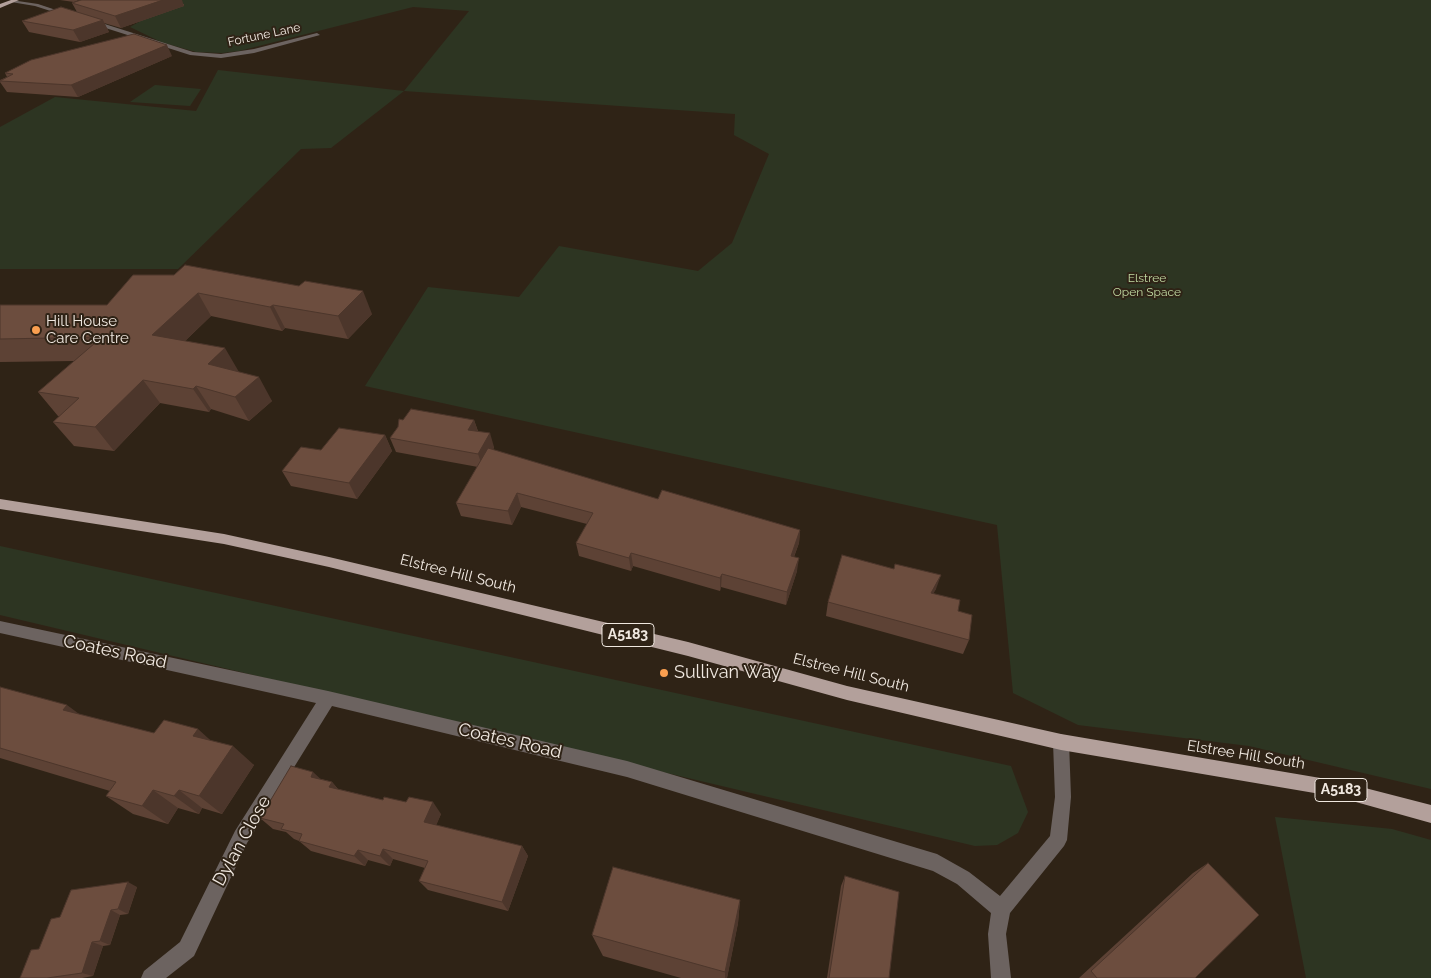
<!DOCTYPE html>
<style>
body{margin:0}
canvas{display:block;background:#2f2316}
</style>
<canvas width="1431" height="978"></canvas>
<script>
const g = document.querySelector('canvas').getContext('2d');
g.lineJoin = 'round';
function fillPath(path, color) {
  g.fillStyle = color;
  g.fill(path, 'evenodd');
}
function toPath(rows) {
  const path = new Path2D();
  for (const r of rows) {
    path.moveTo(r[0], r[1]);
    for (let i = 2; i < r.length; i += 2) path.lineTo(r[i], r[i + 1]);
  }
  return path;
}
function trace(path, color, width, dash) {
  g.strokeStyle = color;
  g.lineWidth = width;
  g.lineCap = dash ? 'butt' : 'round';
  g.setLineDash(dash || []);
  g.stroke(path);
}
function label(font, color, halo, rows, align = 'center') {
  g.font = font + ' Raleway,sans-serif';
  g.lineWidth = 4;
  g.setLineDash([]);
  g.textBaseline = 'middle';
  g.strokeStyle = halo;
  g.fillStyle = color;
  for (const [text, x, y, turn = 0] of rows) {
    g.save();
    g.translate(x, y);
    g.rotate((+turn || 0) * Math.PI / 180);
    g.textAlign = isNaN(turn) ? turn : align;
    if (halo) g.strokeText(text, 0, 0);
    g.fillText(text, 0, 0);
    g.restore();
  }
}
const green = toPath([
 [177,0,1431,0,1431,789,1249,746,1078,725,1013,693,997,525,365,386,428,287,519,297,559,246,698,271,732,243,769,154,734,135,735,114,404,91,331,148,301,149,178,269,0,269,0,127,55,97,196,111,218,70,404,91,469,11,413,7,239,51,222,53,196,52,161,42,130,27],
 [155,85,201,89,190,106,130,102],
 [0,546,1011,766,1028,812,1018,833,997,845,975,846,0,615],
 [1275,817,1392,829,1431,840,1431,978,1306,978]
]);
const street = toPath([
 [11,0,38,4,71,15,66,16,35,6,11,2,11,0],
 [92,20,193,52,221,54,254,49,317,33,320,35,254,53,221,58,190,55,90,23,92,20],
 [0,621,328,691,627,761,937,854,969,872,1000,896,1050,836,1055,797,1053,742,1055,737,1061,734,1067,737,1069,742,1071,797,1067,840,1064,846,1010,913,1006,934,1011,978,991,978,988,934,991,913,957,884,933,871,627,777,332,706,247,843,194,956,166,978,141,978,144,971,180,942,235,831,316,703,0,633,0,621]
]);
const primary = toPath([
 [11,0,19,0,0,8,0,4,11,0],
 [0,499,224,534,329,557,688,642,847,686,1061,734,1338,781,1431,805,1431,823,1338,797,1061,750,847,700,688,656,329,567,224,544,0,509,0,499]
]);
const wall = toPath([
 [60,0,79,0,74,2],
 [72,3,184,4,184,6,121,28,104,23,109,32,80,42,29,32,22,21,77,12],
 [172,56,78,97,7,92,0,82,0,80,7,77,5,73],
 [133,275,372,314,348,339,285,328,282,331,211,316,185,341,238,372,272,401,249,421,211,409,209,412,160,403,114,451,74,446,53,422,60,416,58,416,38,392,74,361,0,362,0,305,107,305],
 [403,420,474,420,478,431,494,447,493,450,658,499,800,530,799,543,794,557,797,571,786,605,721,587,720,591,633,566,631,571,579,556,576,543,587,524,521,507,512,525,461,516,456,503,478,467,396,452,390,438],
 [385,435,392,451,357,499,291,486,282,471,321,450],
 [936,589,933,593,958,611,969,640,963,654,826,616,828,602],
 [0,687,81,715,154,733,210,740,254,765,222,814,202,808,199,814,178,808,168,824,133,814,106,796,110,791,0,758],
 [321,779,332,782,338,789,441,814,436,825,522,846,528,856,508,911,428,890,419,881,425,868,393,859,390,866,368,860,365,866,311,851,299,841,294,839,286,832,273,829,260,818],
 [1208,863,1195,978,1079,978,1193,873],
 [845,876,889,978,827,978,841,886],
 [137,887,128,914,120,915,110,945,103,946,93,976,82,978,20,978,60,917],
 [740,900,738,923,727,978,681,978,603,956,592,935]
]);
const shadedWall = toPath([
 [163,0,182,0,184,6,121,28,115,16],
 [103,20,109,32,80,42,73,30],
 [167,45,172,56,78,97,71,85],
 [363,291,372,314,348,339,338,316],
 [198,293,211,316,167,358,152,335],
 [273,305,285,328,282,331,270,307],
 [225,348,239,372,208,364],
 [259,377,272,401,249,421,235,397],
 [143,380,160,403,114,451,95,427],
 [196,386,211,409,209,412,193,389],
 [474,420,479,435,468,430],
 [490,433,494,447,483,468,478,454],
 [385,435,392,451,357,499,349,483],
 [517,493,521,507,512,525,508,511],
 [800,530,799,543,789,569,791,556],
 [631,553,633,566,631,571,629,558],
 [799,558,797,571,786,605,787,592],
 [722,574,721,587,720,591,720,578],
 [941,575,936,589,926,607,931,593],
 [67,705,94,725,63,710],
 [198,729,219,748,193,736],
 [233,746,254,765,222,814,199,796],
 [313,772,325,783,311,777],
 [332,782,342,794,329,787],
 [153,790,178,808,168,824,142,806],
 [179,790,202,808,199,814,174,796],
 [433,802,441,814,433,833,424,822],
 [522,846,528,856,508,911,502,902],
 [383,849,393,859,390,866,380,856],
 [358,850,368,860,365,866,354,856],
 [128,882,137,887,128,914,118,909],
 [740,900,738,923,727,978,725,978,725,972],
 [111,910,120,915,110,945,100,941],
 [92,942,103,946,93,976,82,973]
]);
const building = toPath([
 [81,0,163,0,115,16,72,3,81,0],
 [61,7,103,20,73,30,22,21,61,7],
 [134,34,167,45,71,85,0,81,13,74,5,73,31,60,134,34],
 [185,265,299,286,305,281,363,291,338,316,273,305,270,307,198,293,152,335,225,348,208,364,259,377,235,397,196,386,193,389,143,380,95,427,53,422,79,398,38,392,102,337,0,339,0,305,107,305,133,275,174,275,185,265],
 [411,409,474,420,468,430,490,433,478,454,390,438,398,427,399,419,403,420,411,409],
 [339,428,385,435,349,483,282,471,301,447,321,450,339,428],
 [488,448,658,499,662,490,800,530,791,556,799,558,787,592,722,574,720,578,631,553,629,558,576,543,593,513,517,493,508,511,456,503,488,448],
 [842,555,894,569,895,564,941,575,931,593,960,600,958,611,972,615,969,640,828,602,842,555],
 [0,687,67,705,63,710,154,733,164,720,198,729,193,736,233,746,199,796,179,790,174,796,153,790,142,806,106,796,116,782,0,748,0,687],
 [291,766,313,772,311,777,332,782,329,787,383,800,384,797,406,802,409,797,433,802,424,822,522,846,502,902,419,881,428,861,383,849,380,856,358,850,354,856,299,841,302,834,281,829,284,824,260,818,291,766],
 [1208,863,1259,915,1195,978,1097,978,1091,971,1208,863],
 [613,867,740,900,725,972,592,935,613,867],
 [845,876,899,892,889,978,829,978,845,876],
 [128,882,118,909,111,910,100,941,92,942,82,973,47,978,20,978,31,950,39,949,51,919,60,917,71,890,128,882]
]);
const markers = [
 [36,330,5,"#fa9f50"],
 [664,673,5,"#fa9f50"]
];
const farStreetnames = [
 ["Fortune Lane",264,35,-12]
];
const farParknames = [
 ["Elstree",1147,278],
 ["Open Space",1147,292]
];
const shields = [
 [628,635,52],
 [1341,790,52]
];
const shieldNames = [
 ["A5183",628,635],
 ["A5183",1341,790]
];
const poiNames = [
 ["Hill House",46,321],
 ["Care Centre",46,338]
];
const streetNames = [
 ["Elstree Hill South",458,574,14],
 ["Elstree Hill South",851,673,14],
 ["Elstree Hill South",1246,755,9]
];
const nearStreetnames = [
 ["Coates Road",115,652,12],
 ["Coates Road",510,741,13],
 ["Dylan Close",242,841,-61]
];
const nearPoinames = [
 ["Sullivan Way",674,673]
];
fillPath(green, '#2d3522');
fillPath(street, '#6c6360');
fillPath(primary, '#b3a09b');
fillPath(wall, '#5d4235');
fillPath(shadedWall, '#4c362b');
fillPath(building, '#6c4d3e');
trace(building, '#4c362b', 1);
for (const [x, y, r, color] of markers) {
  const dot = new Path2D();
  dot.arc(x, y, r, 0, 2 * Math.PI);
  g.fillStyle = color;
  g.fill(dot);
  trace(dot, '#2f2316', 2);
}
label('12px', '#f0e8e0', '#2f2316', farStreetnames);
label('12px', '#c0d9a2', '#2f2316', farParknames);
for (const [x, y, w] of shields) {
  const box = new Path2D();
  box.roundRect(x - w / 2, y - 11.5, w, 23, 4);
  g.fillStyle = '#2f2316';
  g.fill(box);
  trace(box, '#f0e8e0', 1);
}
label('bold 14px', '#f0e8e0', null, shieldNames);
label('15px', '#f0e8e0', '#2f2316', poiNames, 'left');
label('15px', '#f0e8e0', '#2f2316', streetNames);
label('18px', '#f0e8e0', '#2f2316', nearStreetnames);
label('18px', '#f0e8e0', '#2f2316', nearPoinames, 'left');
</script>
